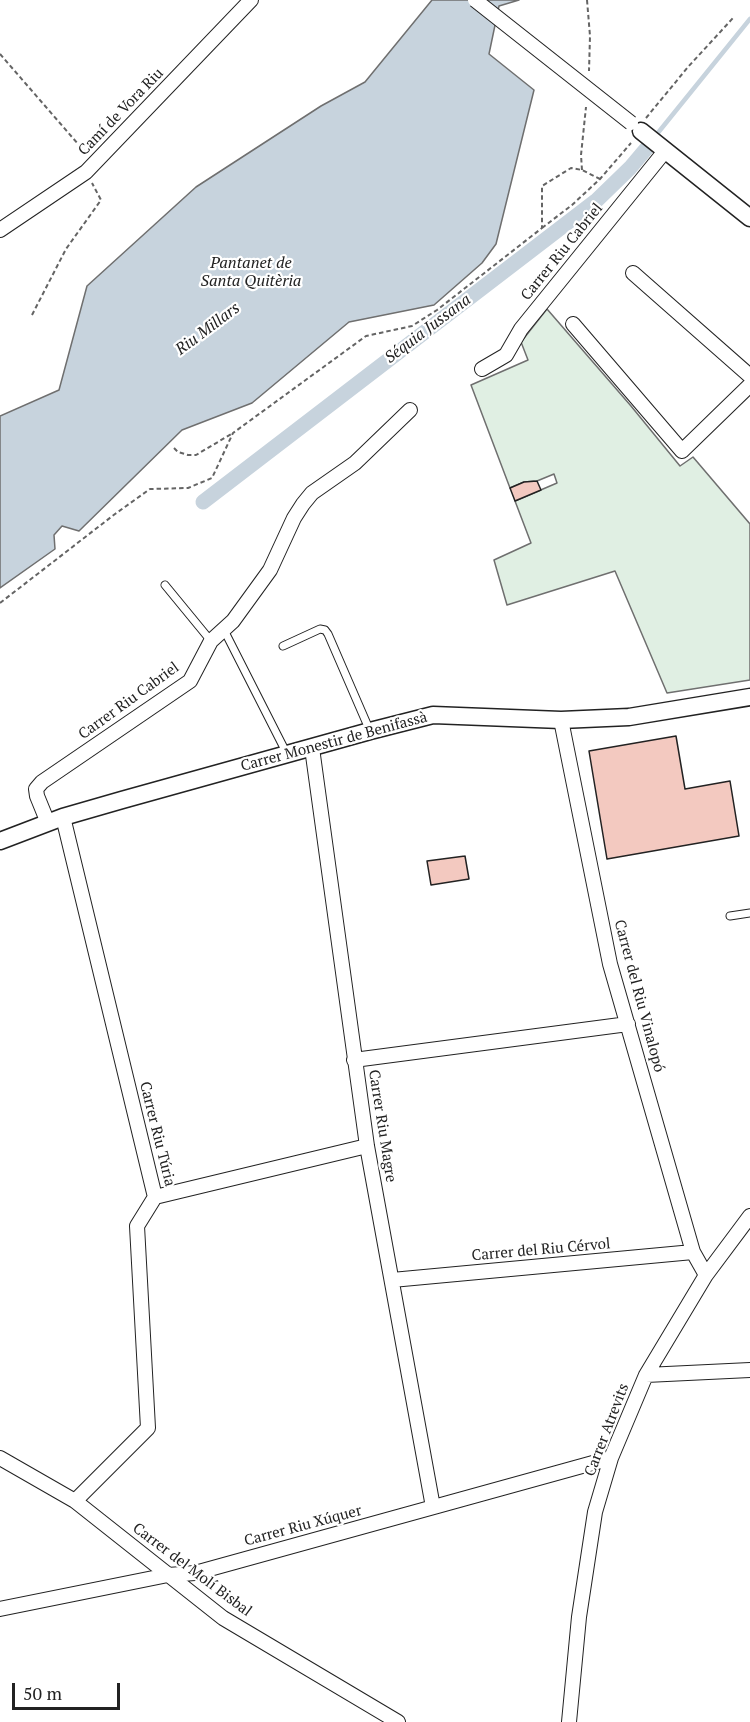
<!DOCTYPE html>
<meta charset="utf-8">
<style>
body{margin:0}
#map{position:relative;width:750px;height:1722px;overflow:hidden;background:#fff;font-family:"PT Serif",serif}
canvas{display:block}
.scale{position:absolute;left:12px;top:1683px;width:108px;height:27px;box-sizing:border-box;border:3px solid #222;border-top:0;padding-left:8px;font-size:18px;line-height:21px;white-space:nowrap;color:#222;-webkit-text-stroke:4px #fff;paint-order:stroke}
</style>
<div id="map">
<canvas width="750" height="1722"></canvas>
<div class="scale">50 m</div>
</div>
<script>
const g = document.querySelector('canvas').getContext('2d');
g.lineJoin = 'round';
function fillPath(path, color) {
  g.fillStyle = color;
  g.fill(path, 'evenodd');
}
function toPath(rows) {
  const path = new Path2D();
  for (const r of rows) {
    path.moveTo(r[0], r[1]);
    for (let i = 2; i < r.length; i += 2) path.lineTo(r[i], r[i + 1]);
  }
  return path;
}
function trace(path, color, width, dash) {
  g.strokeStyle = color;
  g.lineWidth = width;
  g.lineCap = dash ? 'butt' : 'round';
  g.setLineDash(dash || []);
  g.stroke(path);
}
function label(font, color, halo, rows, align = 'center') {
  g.font = font + ' "PT Serif",serif';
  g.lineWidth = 4.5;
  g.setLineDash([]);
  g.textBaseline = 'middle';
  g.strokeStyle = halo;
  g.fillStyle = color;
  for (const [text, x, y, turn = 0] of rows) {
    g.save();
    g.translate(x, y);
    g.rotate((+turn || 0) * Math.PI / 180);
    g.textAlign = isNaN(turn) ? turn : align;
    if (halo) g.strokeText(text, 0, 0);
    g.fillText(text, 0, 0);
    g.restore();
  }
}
const green = toPath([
 [547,309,631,406,680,466,693,457,750,524,750,680,667,693,615,571,507,605,494,560,531,543,515,501,557,483,554,474,537,481,524,482,510,488,471,385,528,360,521,342,547,309]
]);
const water = toPath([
 [432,0,519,0,499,6,489,54,534,90,496,244,482,263,434,305,349,322,252,403,182,430,79,531,62,526,54,535,55,549,0,588,0,416,59,390,87,286,196,187,321,106,365,82,432,0]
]);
const stream = toPath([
 [657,134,750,19]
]);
const canal = toPath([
 [203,502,597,200,630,168,646,149]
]);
const building = toPath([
 [537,481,541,490,515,501,510,488,524,482,537,481],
 [676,736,685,789,730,781,739,836,607,859,589,751,676,736],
 [465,856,469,879,431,885,427,861,465,856]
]);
const path = toPath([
 [587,0,590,36,589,71],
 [0,54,85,152],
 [646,118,688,67,733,18],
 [582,170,581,155,586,107],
 [542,228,572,205,600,179,631,143],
 [32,315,66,249,101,200,92,183],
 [174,448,178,452,188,455,196,455,233,433],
 [0,603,115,514,150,489,188,488,212,478,233,433,366,336,412,326,437,310,542,228,542,186,571,168,582,170,600,179]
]);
const service = toPath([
 [165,585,211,641],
 [224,630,287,754],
 [283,646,320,629,325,630,328,634,370,731],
 [730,916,750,913]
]);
const minor = toPath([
 [0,230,86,172,251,0],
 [633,273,750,376],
 [573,324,682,451,750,385],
 [482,369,506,355,521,329,665,151],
 [561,720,610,964,693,1252,706,1275],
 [312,748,367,1146,433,1507],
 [63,817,155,1197,137,1226,148,1428,75,1501],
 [48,823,37,796,36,789,42,782,190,681,211,641,233,621,270,570,294,518,303,504,312,493,355,463,410,410],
 [354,1060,628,1024],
 [155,1197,367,1146],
 [392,1280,693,1252],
 [646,1375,750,1370],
 [0,1458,75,1501,223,1618,398,1722],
 [0,1609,168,1575,195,1573,611,1458],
 [569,1722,579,1617,595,1512,611,1458,646,1375,706,1275,750,1216]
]);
const tertiary = toPath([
 [641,131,750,218],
 [0,841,63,817,122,800,370,731,433,715,561,720,629,717,750,697]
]);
const minorBridge = toPath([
 [475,0,631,123]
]);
const streetNames = [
 ["Camí de Vora Riu",121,112,-46],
 ["Carrer Riu Cabriel",562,252,-51],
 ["Carrer Riu Cabriel",129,701,-36],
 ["Carrer Monestir de Benifassà",334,742,-15],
 ["Carrer del Riu Vinalopó",639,996,75],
 ["Carrer Riu Magre",382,1126,81],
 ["Carrer Riu Túria",157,1134,76],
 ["Carrer del Riu Cérvol",541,1250,-5],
 ["Carrer Atrevits",607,1430,-69],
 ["Carrer Riu Xúquer",303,1526,-15],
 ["Carrer del Molí Bisbal",192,1570,37]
];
const waterNames = [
 ["Pantanet de",251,263],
 ["Santa Quitèria",251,281],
 ["Riu Millars",208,329,-37],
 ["Séquia Jussana",428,329,-37]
];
fillPath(green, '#e0efe3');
trace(green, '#6f6f6f', 1.5);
fillPath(water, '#c7d3dd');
trace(water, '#6f6f6f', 1.5);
trace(stream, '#c7d3dd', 4.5);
trace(canal, '#c7d3dd', 15);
fillPath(building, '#f3c9c0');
trace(building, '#222', 1.5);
trace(service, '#222', 9);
trace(minor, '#222', 16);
trace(tertiary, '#222', 19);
trace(path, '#646464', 2, [4.5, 3]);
trace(service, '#fff', 7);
trace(minor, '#fff', 14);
trace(tertiary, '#fff', 16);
trace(minorBridge, '#222', 16, []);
trace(minorBridge, '#fff', 14);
label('15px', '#222', '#fff', streetNames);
label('italic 16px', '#222', '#fff', waterNames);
</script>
